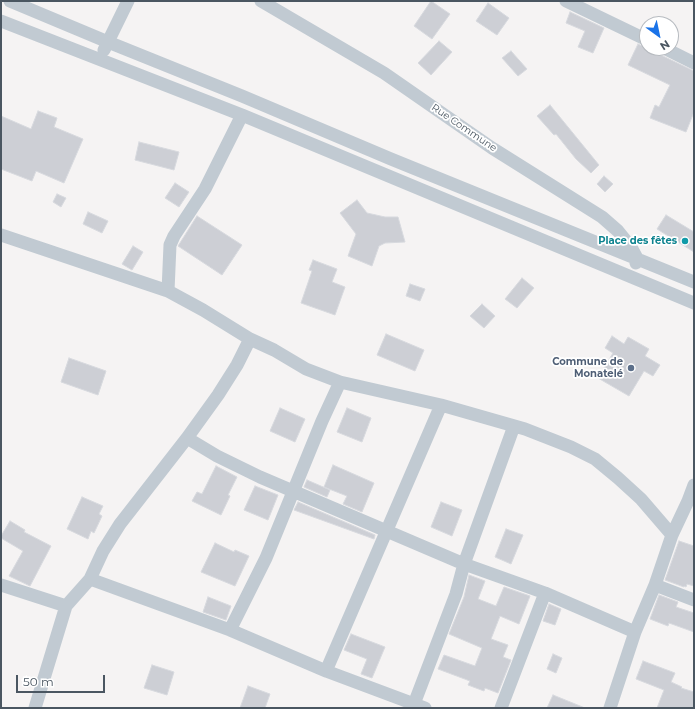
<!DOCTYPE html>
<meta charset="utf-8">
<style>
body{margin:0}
#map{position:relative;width:695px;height:709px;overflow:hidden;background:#f5f3f3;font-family:Montserrat,sans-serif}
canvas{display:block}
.frame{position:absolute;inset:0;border:2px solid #4a5661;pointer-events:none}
.north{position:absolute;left:639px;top:16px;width:40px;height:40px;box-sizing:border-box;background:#fff;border:1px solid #b7bbc0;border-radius:50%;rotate:147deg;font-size:11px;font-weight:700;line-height:16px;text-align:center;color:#4a5661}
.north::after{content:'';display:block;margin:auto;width:14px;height:18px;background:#1a73e8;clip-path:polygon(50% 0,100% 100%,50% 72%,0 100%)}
.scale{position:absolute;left:16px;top:675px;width:89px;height:18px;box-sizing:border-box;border:2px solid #4a5661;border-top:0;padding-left:5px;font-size:12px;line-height:14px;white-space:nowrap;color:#4a5661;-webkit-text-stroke:3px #fff;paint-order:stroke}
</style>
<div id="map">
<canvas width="695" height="709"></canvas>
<div class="frame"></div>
<div class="north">N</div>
<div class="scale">50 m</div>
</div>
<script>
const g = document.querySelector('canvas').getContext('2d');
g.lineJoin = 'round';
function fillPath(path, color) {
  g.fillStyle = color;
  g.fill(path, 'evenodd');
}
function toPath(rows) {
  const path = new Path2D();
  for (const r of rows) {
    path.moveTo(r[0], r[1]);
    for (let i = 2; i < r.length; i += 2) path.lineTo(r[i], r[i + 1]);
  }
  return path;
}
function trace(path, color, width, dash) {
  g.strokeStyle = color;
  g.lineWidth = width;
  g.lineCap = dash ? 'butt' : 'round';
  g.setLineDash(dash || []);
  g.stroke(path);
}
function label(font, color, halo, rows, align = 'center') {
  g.font = font + ' Montserrat,sans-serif';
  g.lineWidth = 3.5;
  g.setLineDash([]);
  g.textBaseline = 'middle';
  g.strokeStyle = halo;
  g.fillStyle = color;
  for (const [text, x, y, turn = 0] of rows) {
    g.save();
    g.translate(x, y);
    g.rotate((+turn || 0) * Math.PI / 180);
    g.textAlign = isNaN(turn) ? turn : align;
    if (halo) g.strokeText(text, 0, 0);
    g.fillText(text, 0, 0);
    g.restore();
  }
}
const building = toPath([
 [431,1,450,14,432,39,414,26,431,1],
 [488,3,509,18,497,35,476,21,488,3],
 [570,12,604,28,593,53,578,47,585,31,566,23,570,12],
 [439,41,452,52,431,75,418,63,439,41],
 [638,44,694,71,694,112,686,132,650,118,655,105,659,107,670,85,628,65,638,44],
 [511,51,527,69,518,76,502,58,511,51],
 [550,105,599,165,591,173,576,159,556,134,554,135,537,116,550,105],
 [38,111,57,118,54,127,83,139,64,183,36,171,32,181,1,169,1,116,31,129,38,111],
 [139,142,179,152,174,170,135,160,139,142],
 [604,176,613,184,605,192,597,184,604,176],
 [175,183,189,192,179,207,165,198,175,183],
 [57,194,66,198,61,207,53,202,57,194],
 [357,200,367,213,385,217,398,217,405,242,385,243,379,246,372,266,348,256,356,234,340,213,357,200],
 [88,212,108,221,102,233,83,224,88,212],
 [666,215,694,232,694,252,657,229,666,215],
 [197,216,242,245,222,275,178,246,197,216],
 [133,246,143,252,132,270,122,264,133,246],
 [313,260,337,269,332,282,345,287,335,315,301,303,312,271,309,270,313,260],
 [522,278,534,288,517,308,505,299,522,278],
 [410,284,425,289,420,301,406,296,410,284],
 [482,304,495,316,484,328,470,316,482,304],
 [386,334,424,350,415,371,377,355,386,334],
 [612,336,624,344,628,337,649,349,645,356,660,365,653,376,644,371,629,396,598,378,613,353,605,348,612,336],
 [69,358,106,371,98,395,61,382,69,358],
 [280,408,305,419,295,442,270,431,280,408],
 [347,408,371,418,362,442,337,432,347,408],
 [333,465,374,483,362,512,343,504,347,496,324,487,333,465],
 [216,466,237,477,228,495,230,496,221,515,192,501,197,492,202,494,216,466],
 [307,480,330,490,327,497,304,487,307,480],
 [255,486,278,495,268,520,244,510,255,486],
 [82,497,103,506,99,514,102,516,94,533,91,531,88,539,67,529,82,497],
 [298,502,375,535,374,539,294,510,298,502],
 [441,502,462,510,452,536,431,527,441,502],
 [10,521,25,530,24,532,51,546,30,586,9,576,23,551,1,538,1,536,10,521],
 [506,529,523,535,511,564,495,557,506,529],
 [679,541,694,546,694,586,687,584,686,587,684,586,684,587,665,580,679,541],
 [215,543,234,552,235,550,249,556,235,586,201,572,215,543],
 [469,575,485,581,478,599,496,606,504,587,530,596,519,624,500,616,491,639,508,645,503,657,511,660,498,693,485,688,484,691,468,685,470,681,438,669,444,655,475,666,482,648,449,634,464,597,469,575],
 [659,595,678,602,676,607,694,613,694,632,669,623,668,626,650,619,659,595],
 [208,597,231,606,226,620,203,612,208,597],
 [549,604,561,609,555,625,543,621,549,604],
 [351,634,385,647,372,678,361,674,367,659,344,650,351,634],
 [553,654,562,658,556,673,547,669,553,654],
 [643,661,675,673,671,682,682,687,681,688,694,692,694,708,657,708,664,690,636,679,643,661],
 [152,665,174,672,167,695,144,688,152,665],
 [248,686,270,694,265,708,240,708,248,686],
 [553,695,585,708,547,708,553,695]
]);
const minor = toPath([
 [10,1,108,42,242,96,391,159,694,282],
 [261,1,384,73,492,148,602,217,618,231,631,247,638,260,636,263],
 [566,1,647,40],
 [1,21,242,115,694,303],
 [664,48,694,63],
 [104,50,128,1],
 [1,235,168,291,203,310,250,339,274,350,306,369,340,382,441,405,525,429,571,447,595,459,618,478,641,499,672,535,655,585,635,632,610,708],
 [168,291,170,245,174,236,205,189,242,115],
 [187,438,217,456,260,477,464,564,545,593,635,632],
 [672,535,688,501,694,485],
 [90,579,103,551,120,524,187,438,218,395,237,365,250,339],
 [1,585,66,606],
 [655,585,694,600],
 [230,630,266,558,322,421,340,382],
 [326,671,441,405],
 [414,704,456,594,464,564,514,426],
 [35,708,66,606,90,579,230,630,326,671,425,708],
 [501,708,545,593]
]);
const markers = [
 [685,241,4,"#0f9aa8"],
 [631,368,4,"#5c6f8a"]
];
const streetNames = [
 ["Rue Commune",464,128,34]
];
const cultureNames = [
 ["Place des fêtes",677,241]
];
const serviceNames = [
 ["Commune de",623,362],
 ["Monatelé",623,374]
];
fillPath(building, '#cdcfd5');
trace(building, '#d7d9de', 1);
trace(minor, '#c1cad2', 13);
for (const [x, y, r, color] of markers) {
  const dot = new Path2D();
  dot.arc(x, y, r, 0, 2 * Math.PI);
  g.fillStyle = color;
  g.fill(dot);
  trace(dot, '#fff', 1.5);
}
label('10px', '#4a5661', '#fff', streetNames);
label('bold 10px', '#0d838f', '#fff', cultureNames, 'right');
label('bold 10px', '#4e5e75', '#fff', serviceNames, 'right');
</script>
